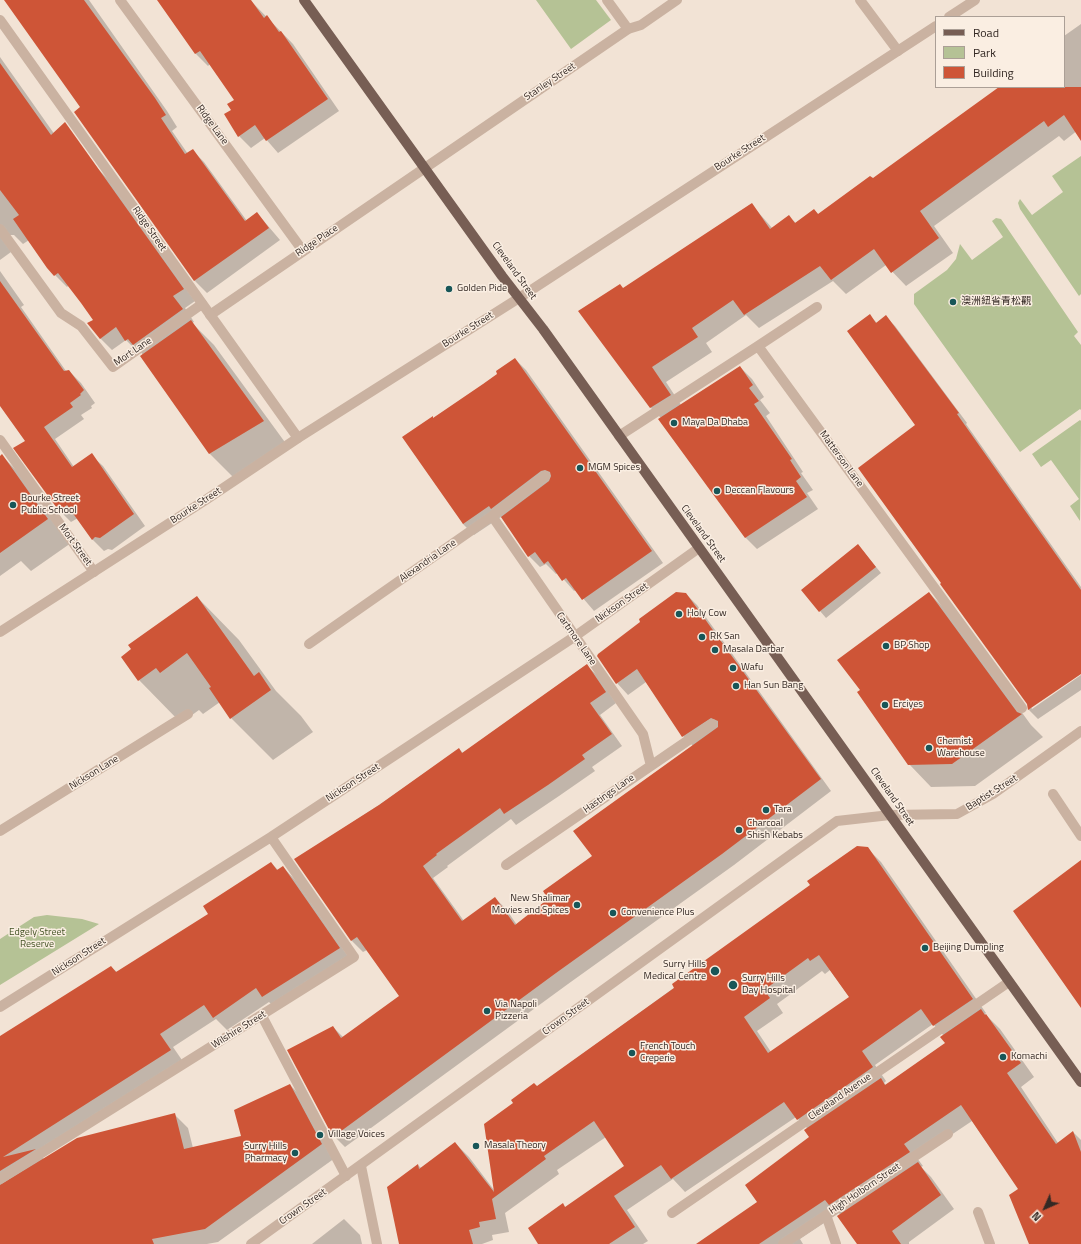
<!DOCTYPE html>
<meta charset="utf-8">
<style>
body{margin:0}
#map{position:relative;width:1081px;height:1244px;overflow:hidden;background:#f2e3d5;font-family:"Titillium Web",sans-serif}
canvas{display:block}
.legend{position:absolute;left:935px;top:16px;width:130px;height:72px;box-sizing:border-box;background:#faeee2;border:1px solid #ab9f96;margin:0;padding:5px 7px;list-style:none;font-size:12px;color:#342924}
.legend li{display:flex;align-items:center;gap:8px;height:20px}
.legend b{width:20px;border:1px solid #ab9f96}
.north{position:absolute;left:1025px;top:1188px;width:40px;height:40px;-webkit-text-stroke:3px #faeee2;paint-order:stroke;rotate:225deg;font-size:11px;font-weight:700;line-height:16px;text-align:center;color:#342924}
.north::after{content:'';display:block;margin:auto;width:14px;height:18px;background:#342924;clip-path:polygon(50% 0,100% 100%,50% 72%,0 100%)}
</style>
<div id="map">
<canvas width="1081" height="1244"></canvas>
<ul class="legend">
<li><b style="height:5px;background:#775e54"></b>Road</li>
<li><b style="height:11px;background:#b5c295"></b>Park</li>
<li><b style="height:11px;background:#ce5537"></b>Building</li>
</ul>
<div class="north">N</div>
</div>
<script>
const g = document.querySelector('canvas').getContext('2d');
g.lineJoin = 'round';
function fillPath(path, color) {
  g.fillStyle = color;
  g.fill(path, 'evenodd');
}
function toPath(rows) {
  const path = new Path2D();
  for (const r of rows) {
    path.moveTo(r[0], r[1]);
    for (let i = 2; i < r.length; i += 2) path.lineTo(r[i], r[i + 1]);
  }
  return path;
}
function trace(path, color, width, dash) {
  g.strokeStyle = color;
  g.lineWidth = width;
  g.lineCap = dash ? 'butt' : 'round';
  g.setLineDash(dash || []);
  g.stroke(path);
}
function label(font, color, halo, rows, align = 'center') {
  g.font = font + ' "Titillium Web","Noto Sans SC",sans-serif';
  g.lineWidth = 3;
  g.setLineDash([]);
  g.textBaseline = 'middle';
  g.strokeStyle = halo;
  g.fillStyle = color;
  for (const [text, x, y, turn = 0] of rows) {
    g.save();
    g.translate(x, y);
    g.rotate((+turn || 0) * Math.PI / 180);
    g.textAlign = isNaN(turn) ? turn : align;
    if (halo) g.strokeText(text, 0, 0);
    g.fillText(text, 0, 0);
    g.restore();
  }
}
const green = toPath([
 [536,0,596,0,611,20,571,49],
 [1081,156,1081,294,1079,296,1020,209,1018,203,1020,199,1032,215,1063,192,1052,176],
 [996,218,1001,219,1078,332,1074,336,1081,345,1081,410,1080,409,1020,452,914,304,914,294,947,270,956,259,960,244,972,260,1003,237,992,221],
 [1080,420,1081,421,1080,521,1070,506,1079,499,1051,460,1041,467,1032,454],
 [47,915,82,919,99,924,0,985,0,939,34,917]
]);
const shadow = toPath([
 [5,0,89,0,167,111,177,127,172,131,188,154,192,150,204,162,247,221,257,213,280,240,207,293,195,281,108,159,115,154],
 [158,0,251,1,293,44,339,111,278,153,265,138,251,148,239,136,232,110,235,100,210,64,208,66,196,54],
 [1081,24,1081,134,1078,130,1064,141,1059,136,934,226,953,253,906,286,886,265,846,294,833,281,759,328,746,315,706,343,712,352,666,382,681,405,740,367,752,379,764,397,760,400,770,413,766,416,803,472,801,473,813,490,807,493,818,509,757,549,745,537,661,418,651,408,579,311,623,289,751,204,773,229,789,217,796,223,814,210,819,215,873,179,1001,87,1064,87,1064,36],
 [0,57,84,176,96,167,108,179,195,301,185,308,194,322,192,323,214,345,287,445,233,477,210,454,141,356,143,355,140,351,138,352,126,340,112,350,100,338,94,320,69,285,67,287,55,275,29,240,23,244,14,235,8,235,11,252,0,260],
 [0,271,24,305,21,307,66,371,69,371,81,383,95,403,91,406,92,408,81,415,84,419,55,439,74,467,91,455,103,466,145,526,112,550,108,549,104,551,92,539,78,518,71,522,60,511,26,441,0,404],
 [870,316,877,323,886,317,895,326,967,423,966,424,1081,587,1081,673,1031,707,1032,709,1081,675,1081,690,1038,719,1029,710,1028,704,917,425],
 [515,359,526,370,663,563,594,611,576,590,574,591,558,573,556,574,546,564,540,567,529,556,501,517,474,535,463,524,432,417,434,419,499,374],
 [2,456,25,479,71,543,31,571,21,561,0,576,0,457],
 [863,551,881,573,826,618,802,590],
 [929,593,951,615,1031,725,1043,737,975,786,931,787,909,764,861,690],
 [686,594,697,605,831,791,734,865,568,984,345,1147,334,1136,333,1027,344,1038,400,996,367,950,363,952,352,941,296,859,379,805,459,749,463,753,586,665,598,676,616,703,600,715,622,746,592,767,595,771,559,796,516,825,511,819,447,866,448,867,433,878,464,921,495,898,506,909,517,925,550,899,593,856,693,746,683,736,646,682,628,695,617,683,598,656],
 [197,597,239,640,276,691,301,716,313,732,273,760,231,718,220,702,203,714,199,710,181,723,139,680,122,657],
 [867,848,881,862,986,1013,985,1014,1000,1029,1034,1077,1021,1087,1058,1143,1073,1132,1081,1140,1081,1244,1030,1244,1019,1189,972,1121,917,1158,923,1166,921,1167,931,1177,954,1209,909,1242,909,1244,858,1244,839,1213,800,1239,803,1244,698,1244,758,1202,810,1137,808,1129,796,1117,685,1192,673,1179,627,1210,648,1241,643,1244,539,1244,563,1205,566,1208,625,1166,606,1137,557,1170,559,1174,505,1213,509,1232,492,1235,493,1240,482,1244,400,1244,418,1165,421,1168,455,1143,469,1157,494,1190,537,1087],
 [830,970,850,998,771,1052,757,1031,783,1013,777,1004,822,971,825,974],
 [933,1024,944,1036,946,1043,886,1085,884,1083,886,1081,875,1065],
 [271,863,278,870,283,867,296,881,352,962,276,1009,269,1002,227,1030,216,1019,173,1047,184,1063,40,1155,45,1160,175,1115,188,1128,193,1148,242,1137,290,1085,303,1098,335,1158,218,1242,207,1244,0,1244,0,1037,111,967,117,972,210,914],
 [344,1219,360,1235,362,1244,312,1244]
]);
const building = toPath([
 [4,0,84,0,155,98,166,115,161,118,185,154,193,149,245,221,257,212,269,228,194,281,74,112,80,107],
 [157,0,251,0,264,18,267,15,279,32,281,31,328,99,266,141,255,125,238,137,224,114,231,110,227,104,234,100,200,51,195,54],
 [0,63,51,135,65,122,184,289,173,296,183,309,133,345,128,339,125,341,116,327,100,339,87,323,93,320,81,303,58,273,54,276,47,268,13,219,19,215,0,190],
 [999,87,1081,87,1081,141,1064,115,1048,127,1044,121,920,211,939,238,891,273,874,249,831,280,820,266,744,315,733,300,692,328,698,337,652,367,671,395,650,408,578,311,620,284,623,288,752,203,770,229,789,215,795,223,814,209,818,214,870,176,873,178],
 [0,281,64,371,69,370,84,390,80,394,81,395,70,403,73,407,44,427,72,467,92,453,134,514,100,538,95,537,92,540,67,505,59,511,13,448,25,441,0,406],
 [870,314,876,323,886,315,959,413,957,414,1081,590,1081,674,1028,710,1027,704,940,584,941,583,858,468,915,425,847,331],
 [191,320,264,421,209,454,140,356],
 [515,358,652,551,582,600,566,578,562,581,548,561,544,564,535,552,528,557,501,517,549,481,551,476,550,472,545,470,541,471,491,509,489,506,463,524,402,437,433,416,433,418,483,384,497,374,496,371],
 [740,366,753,385,749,388,759,401,754,404,792,459,790,460,801,477,796,481,807,497,745,538,658,419],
 [2,454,48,519,0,553,0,456],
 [858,544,876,567,819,612,801,590],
 [676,592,686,593,821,779,722,854,556,973,333,1137,287,1050,333,1026,341,1038,399,996,357,937,351,941,294,859,379,805,459,748,462,753,587,664,606,692,590,703,612,734,582,755,585,759,548,785,504,814,500,808,436,854,437,855,423,866,462,921,495,897,515,925,548,899,543,891,592,856,573,831,718,727,718,721,711,718,682,737,637,669,616,684,597,656,598,654,640,622,639,619],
 [929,592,1017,712,1022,714,952,764,908,765,857,692,860,690,837,660],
 [197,596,254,676,259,672,271,690,230,719,209,688,211,687,187,653,160,673,156,668,138,681,121,657,131,649,128,645],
 [857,846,868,847,973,999,933,1026,921,1009,862,1051,873,1067,797,1120,784,1102,671,1179,661,1165,614,1196,635,1227,609,1244,538,1244,528,1228,563,1203,565,1207,624,1166,594,1121,544,1156,546,1159,492,1199,496,1219,479,1222,480,1227,469,1230,473,1244,399,1244,387,1187,418,1164,419,1169,455,1142,494,1192,484,1124,513,1103,511,1100,534,1083,537,1086,674,988,672,984,810,885,807,881],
 [819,955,849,997,768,1053,744,1017,770,998,764,990,808,958,810,961],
 [1081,860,1081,1008,1013,911],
 [271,862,277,870,283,866,340,948,262,997,256,988,213,1018,204,1005,160,1034,171,1050,3,1157,36,1149,0,1171,0,1036,111,966,116,972,208,914,203,906],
 [981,1009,985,1015,986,1014,1021,1063,1007,1073,1056,1144,1073,1131,1081,1152,1081,1244,1029,1244,1009,1195,1018,1189,961,1105,904,1144,910,1152,829,1205,825,1200,759,1244,696,1244,757,1202,745,1185,809,1137,804,1130,881,1078,885,1085,945,1043,940,1037],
 [290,1084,322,1144,205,1229,152,1239,154,1244,0,1244,0,1185,77,1138,175,1113,184,1149,241,1136,234,1110],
 [918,1162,941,1195,892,1231,901,1244,857,1244,837,1216]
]);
const service = toPath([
 [120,0,303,251],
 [0,229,61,313,81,326,113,367,202,304],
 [210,315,628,29,641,25,677,0],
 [758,346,817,307],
 [619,436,758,346,1022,708],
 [492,516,643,734,651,766],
 [309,644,492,516,545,476],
 [0,831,188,714],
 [506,865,712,724],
 [978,1212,990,1244],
 [672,1213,1009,982]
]);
const pedestrian = toPath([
 [1053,794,1081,836],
 [262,1016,346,1176]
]);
const minor = toPath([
 [607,0,628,29],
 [860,0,898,51],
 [0,20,298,438],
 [0,440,94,572],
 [0,1007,271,837,574,637,699,548],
 [361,1166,377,1244],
 [0,1179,354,957,271,837],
 [826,1215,836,1244],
 [783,1244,948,1134]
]);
const tertiary = toPath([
 [949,17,975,0],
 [0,632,207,499,298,438,519,298,936,26],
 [251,1244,837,821,890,815,957,814,993,794,1081,731]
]);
const primary = toPath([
 [304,0,502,276,543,329,1081,1082]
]);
const markers = [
 [449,289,4,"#185658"],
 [953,302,4,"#185658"],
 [674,423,4,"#185658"],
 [580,468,4,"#185658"],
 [717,491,4,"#185658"],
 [13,505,4,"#185658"],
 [679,614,4,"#185658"],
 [702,637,4,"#185658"],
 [886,646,4,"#185658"],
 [715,650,4,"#185658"],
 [733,668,4,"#185658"],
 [736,686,4,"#185658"],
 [885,705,4,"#185658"],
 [929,748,4,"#185658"],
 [766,810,4,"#185658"],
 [739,830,4,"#185658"],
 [577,905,4,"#185658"],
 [613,913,4,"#185658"],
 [925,948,4,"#185658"],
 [715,971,5,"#185658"],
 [733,985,5,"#185658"],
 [487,1011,4,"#185658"],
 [632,1053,4,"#185658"],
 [1003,1057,4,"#185658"],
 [320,1135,4,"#185658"],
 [476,1146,4,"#185658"],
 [295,1153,4,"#185658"]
];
const streetNames = [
 ["Stanley Street",550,82,-34],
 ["Ridge Lane",212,125,54],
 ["Bourke Street",740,153,-33],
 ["Ridge Street",149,229,55],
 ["Ridge Place",317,241,-34],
 ["Cleveland Street",514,271,54],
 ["Bourke Street",468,330,-32],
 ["Mort Lane",133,352,-34],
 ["Matterson Lane",841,459,54],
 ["Bourke Street",196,506,-33],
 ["Cleveland Street",703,534,54],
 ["Mort Street",75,545,54],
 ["Alexandria Lane",428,561,-35],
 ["Nickson Street",622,603,-35],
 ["Cartmore Lane",576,639,55],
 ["Nickson Lane",94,773,-32],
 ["Nickson Street",353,783,-33],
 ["Baptist Street",992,793,-32],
 ["Hastings Lane",609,794,-35],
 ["Cleveland Street",892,797,55],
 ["Nickson Street",79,957,-33],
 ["Crown Street",566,1017,-36],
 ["Wilshire Street",239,1030,-32],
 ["Cleveland Avenue",840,1097,-35],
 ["High Holborn Street",865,1189,-34],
 ["Crown Street",303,1207,-35]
];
const poiNames = [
 ["Golden Pide",457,289],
 ["澳洲紐省青松觀",961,302],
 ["Maya Da Dhaba",682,423],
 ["MGM Spices",588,468],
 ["Deccan Flavours",725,491],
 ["Bourke Street",21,499],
 ["Public School",21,511],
 ["Holy Cow",687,614],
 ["RK San",710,637],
 ["BP Shop",894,646],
 ["Masala Darbar",723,650],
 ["Wafu",741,668],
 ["Han Sun Bang",744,686],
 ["Erciyes",893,705],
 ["Chemist",937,742],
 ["Warehouse",937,754],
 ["Tara",774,810],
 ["Charcoal",747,824],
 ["Shish Kebabs",747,836],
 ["New Shalimar",569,899,"right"],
 ["Movies and Spices",569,911,"right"],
 ["Convenience Plus",621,913],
 ["Beijing Dumpling",933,948],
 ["Surry Hills",706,965,"right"],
 ["Medical Centre",706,977,"right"],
 ["Surry Hills",742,979],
 ["Day Hospital",742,991],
 ["Via Napoli",495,1005],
 ["Pizzeria",495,1017],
 ["French Touch",640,1047],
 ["Creperie",640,1059],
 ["Komachi",1011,1057],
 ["Village Voices",328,1135],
 ["Masala Theory",484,1146],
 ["Surry Hills",287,1147,"right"],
 ["Pharmacy",287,1159,"right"]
];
const parkNames = [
 ["Edgely Street",37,933],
 ["Reserve",37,945]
];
fillPath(green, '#b5c295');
fillPath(shadow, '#0003');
fillPath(building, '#ce5537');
trace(service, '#cab2a1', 10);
trace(pedestrian, '#cab2a1', 10);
trace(minor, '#cab2a1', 10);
trace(tertiary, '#cab2a1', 10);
trace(primary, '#775e54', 10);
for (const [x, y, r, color] of markers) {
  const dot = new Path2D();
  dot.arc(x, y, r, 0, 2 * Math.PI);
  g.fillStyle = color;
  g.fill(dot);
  trace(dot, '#faeee2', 1.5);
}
label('10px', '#342924', '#faeee2', streetNames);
label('10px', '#342924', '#faeee2', poiNames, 'left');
label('10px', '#455427', '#faeee2', parkNames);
</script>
